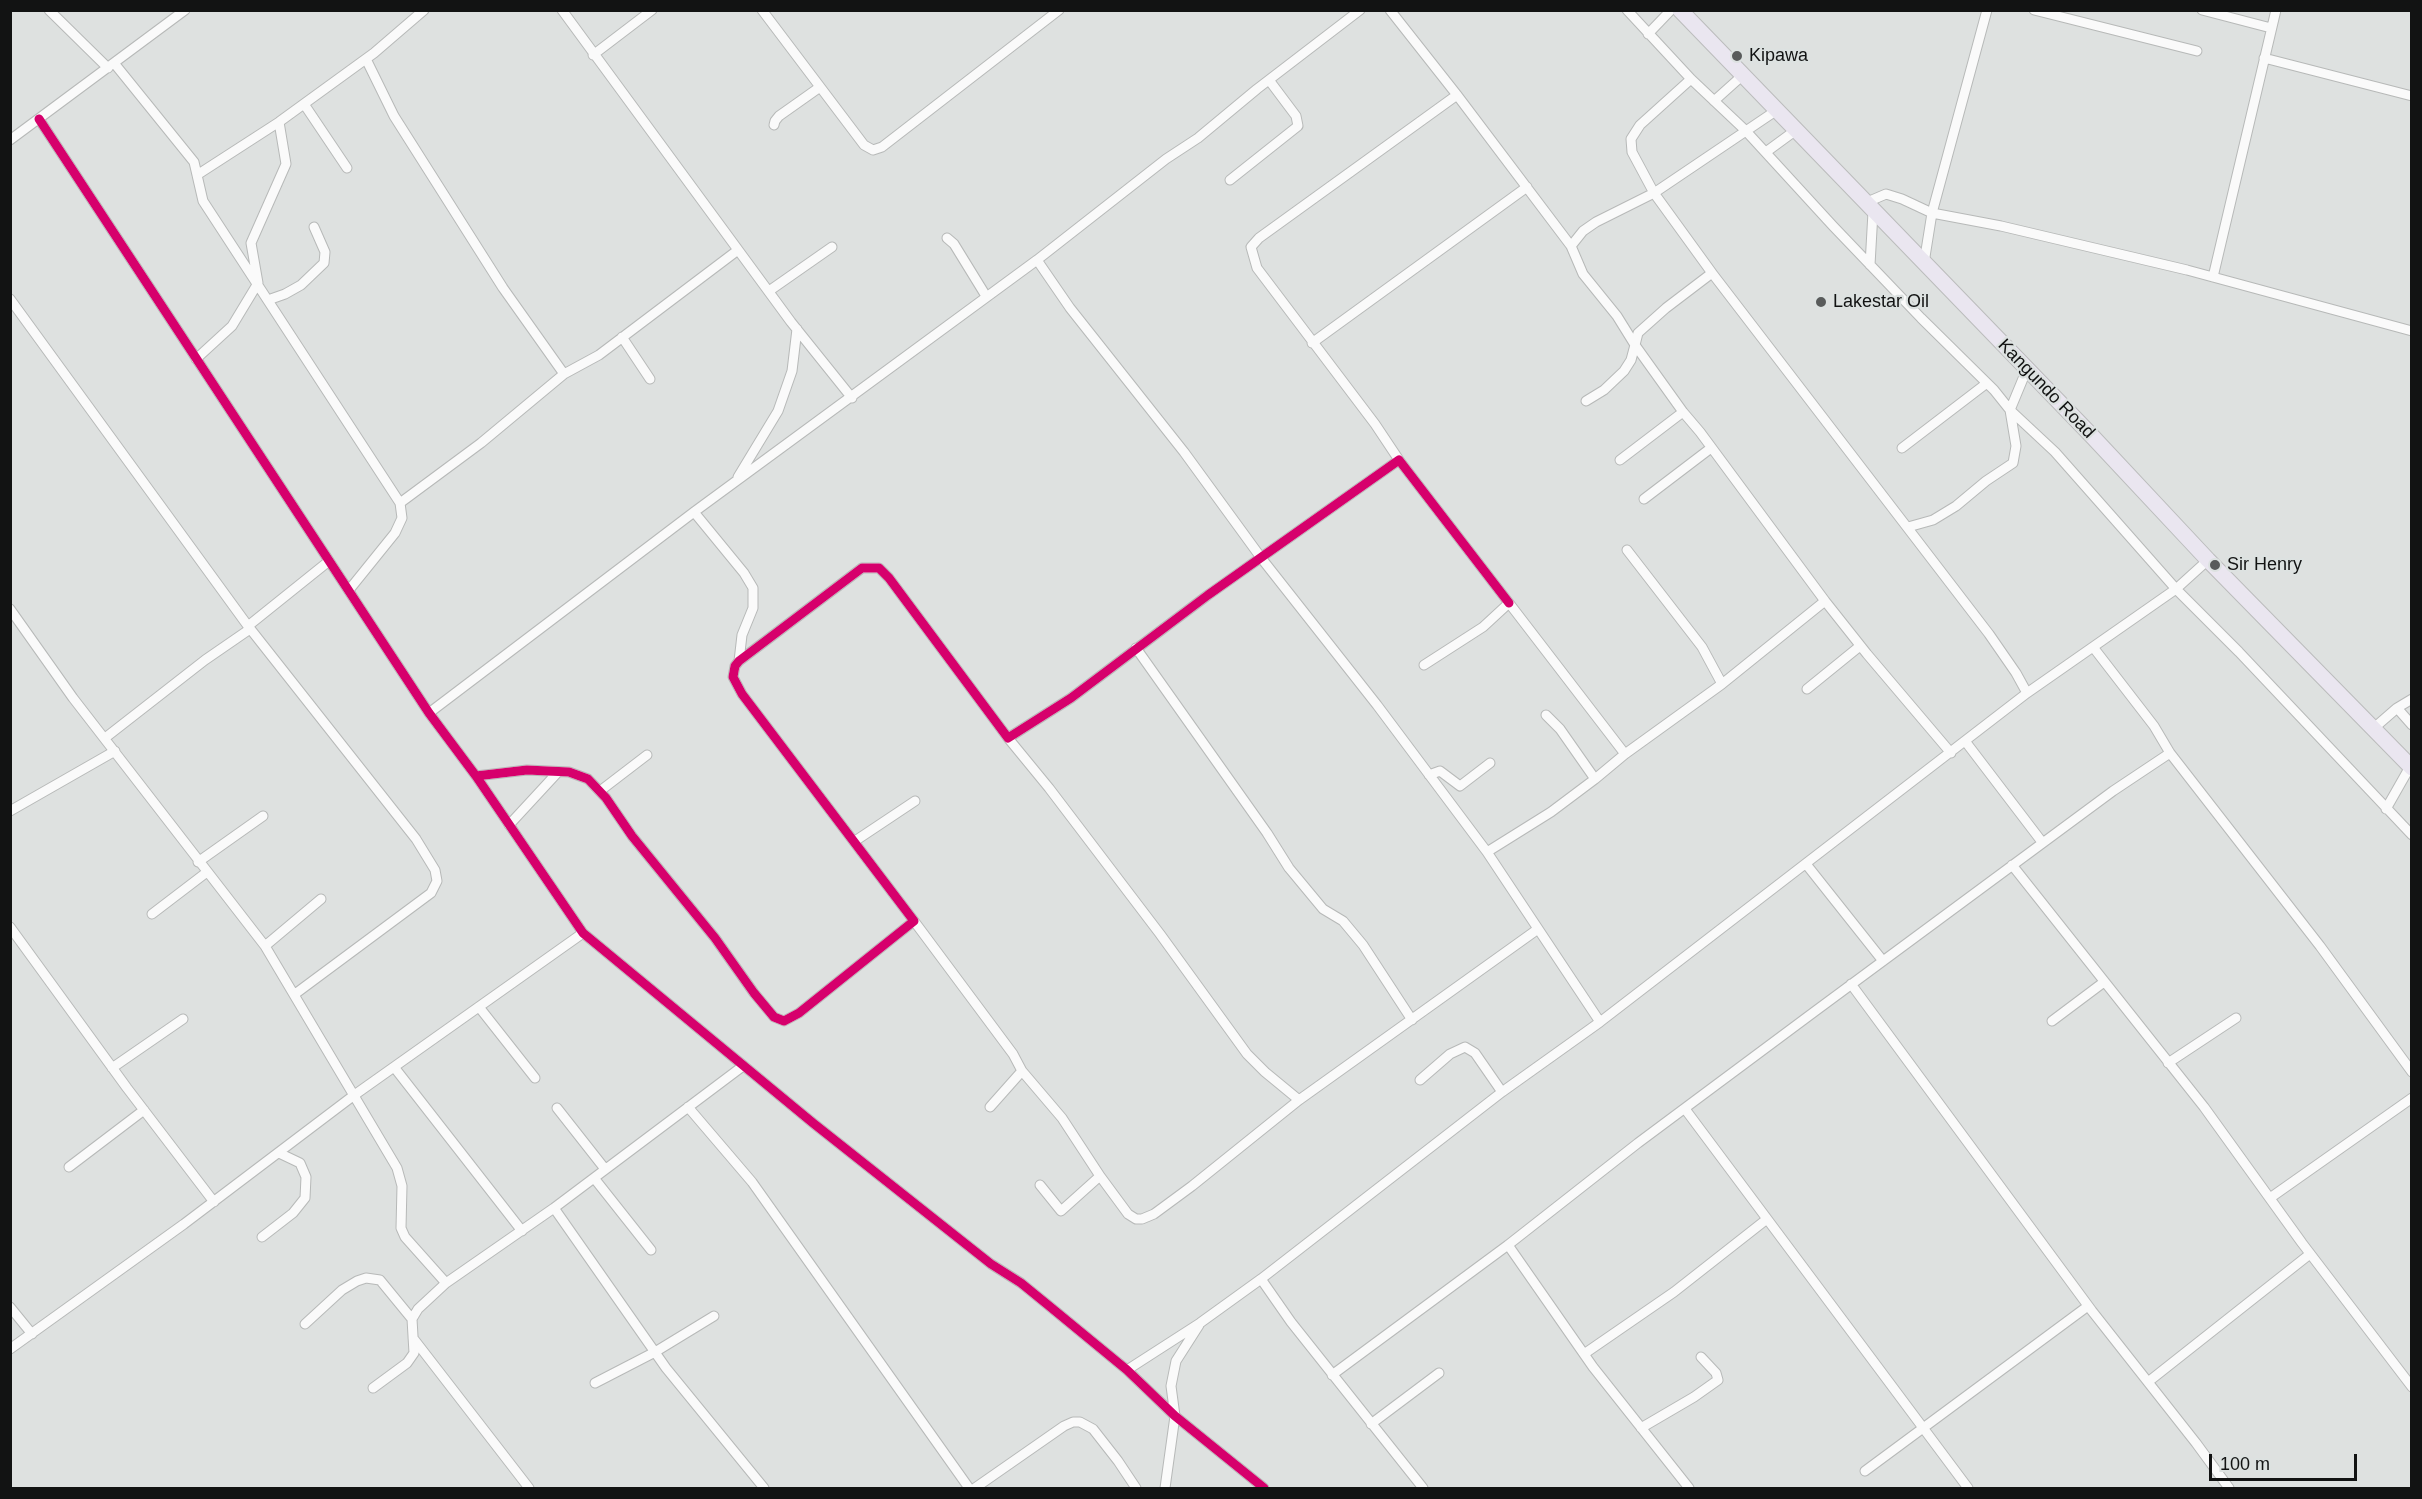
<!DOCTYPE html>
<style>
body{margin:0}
#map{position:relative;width:2422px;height:1499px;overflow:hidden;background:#dee1e0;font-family:Helvetica,sans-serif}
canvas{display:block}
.frame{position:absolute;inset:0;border:12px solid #121313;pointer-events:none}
.scale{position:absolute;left:2209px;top:1454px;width:148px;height:27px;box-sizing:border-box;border:3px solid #121313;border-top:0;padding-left:8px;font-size:18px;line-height:21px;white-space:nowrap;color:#121313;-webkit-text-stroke:4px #dde2e1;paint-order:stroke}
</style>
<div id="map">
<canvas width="2422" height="1499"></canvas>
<div class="frame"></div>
<div class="scale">100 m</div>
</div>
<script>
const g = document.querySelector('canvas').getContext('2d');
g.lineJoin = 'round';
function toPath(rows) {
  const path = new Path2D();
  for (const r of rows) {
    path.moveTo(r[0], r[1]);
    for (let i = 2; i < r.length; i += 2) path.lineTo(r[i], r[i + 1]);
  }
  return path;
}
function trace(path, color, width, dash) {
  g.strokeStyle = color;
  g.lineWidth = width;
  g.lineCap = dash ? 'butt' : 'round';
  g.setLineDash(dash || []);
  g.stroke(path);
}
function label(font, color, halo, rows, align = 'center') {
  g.font = font + ' Helvetica,sans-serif';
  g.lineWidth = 4.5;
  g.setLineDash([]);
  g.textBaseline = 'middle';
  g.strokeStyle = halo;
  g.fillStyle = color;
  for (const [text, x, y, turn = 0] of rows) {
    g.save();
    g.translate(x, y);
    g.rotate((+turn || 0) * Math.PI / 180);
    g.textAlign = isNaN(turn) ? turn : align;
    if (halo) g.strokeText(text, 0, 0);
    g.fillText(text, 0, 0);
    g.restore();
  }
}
const minor = toPath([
 [49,10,108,68],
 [562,10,791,322,852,398],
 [762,10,864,145,873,150,882,147,1059,10],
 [1390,10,1457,95,1571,246,1583,274,1617,316,1635,345,1631,360,1624,371,1604,390,1586,401],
 [1627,10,1691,79,1745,130,1833,226,1921,318,1994,390,2010,410,2016,446,2013,463,1986,481,1956,506,1933,520,1908,527],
 [2034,10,2197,51],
 [2202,10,2271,28],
 [1648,34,1671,10],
 [593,55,652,10],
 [2264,58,2412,96],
 [366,59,394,116,503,288,564,374],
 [114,63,194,162,203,201,400,503,402,518,395,533,349,590],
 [1714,101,1743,75],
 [304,104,347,168],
 [39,119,429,713,476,776,583,933,813,1123,991,1264,1021,1283,1048,1305,1127,1370,1175,1416,1264,1488],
 [774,125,775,121,779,116,820,87],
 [10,140,185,10],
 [1766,152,1796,130],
 [197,175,279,122,374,53,424,10],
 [1230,180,1298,126,1296,116,1269,80],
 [1865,203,1886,194,1902,199,1932,213,2001,226,2187,270,2412,331],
 [947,238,954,244,986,296],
 [1571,246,1583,231,1596,222,1654,193,1632,152,1631,139,1640,125,1691,79],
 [1037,260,1166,159,1198,138,1257,89,1360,10],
 [1924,263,1932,213,1987,10],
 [1870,265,1873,212],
 [1712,273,1654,193,1777,110],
 [2213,277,2276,10],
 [769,291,832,247],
 [10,299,248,626,416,839,435,870,437,881,431,893,295,994],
 [268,300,285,294,301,285,324,263,325,252,314,227],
 [622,337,650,379],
 [1312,343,1527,187],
 [196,359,232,326,258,283,251,243,286,164,279,122],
 [2027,369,2010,410,2055,452,2176,589,2239,652,2412,835],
 [1683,412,1700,432,1825,601],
 [1902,448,1987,383],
 [1399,460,1375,424,1257,268,1251,247,1259,238,1457,95],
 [1620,460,1683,412,1635,345,1638,333,1666,308,1712,273,1989,634,2016,673,2027,693],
 [738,477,778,411,792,371,797,329],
 [1644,499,1711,448],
 [400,503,481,443,564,374,599,355,738,250],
 [694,512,744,573,753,588,753,608,742,635,739,661],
 [1627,550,1702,647,1722,684],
 [10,609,73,698,265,946,397,1168,402,1186,401,1228,405,1237,446,1283],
 [248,626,329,561],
 [2093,647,2154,726,2170,753,2320,946,2412,1072],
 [1136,648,1267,833,1289,868,1323,909,1343,921,1363,945,1412,1020],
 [1424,665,1483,627,1509,603,1625,754],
 [1807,689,1860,646],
 [2397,708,2412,725],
 [429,713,694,512,1037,260,1070,308,1184,452,1262,559,1377,705,1487,852,1600,1022],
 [1546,715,1560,729,1595,779],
 [2374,728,2397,708,2412,699],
 [105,738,205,660,250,629],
 [1008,738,1049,788,1160,934,1247,1054,1265,1072,1299,1100,1538,929],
 [1965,741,2042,842],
 [1429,775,1440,771,1460,786,1490,763],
 [476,776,527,770,569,772,588,779,606,798,632,836,715,938,754,993,774,1017,784,1021,799,1013,914,921,742,694,733,677,735,666,739,661,862,568,879,568,889,578,1008,738,1071,698,1208,595,1399,460,1509,603],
 [600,791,647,755],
 [2386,809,2411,765],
 [10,811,115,751],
 [509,825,558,772],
 [855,841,915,801],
 [1487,852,1551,812,1595,779,1625,754,1722,684,1825,601,1867,654,1951,753],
 [198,862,263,816],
 [1806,864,1883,961],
 [2012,865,2204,1107,2302,1243,2412,1387],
 [152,914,207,872],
 [914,921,1013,1054,1022,1071,990,1107],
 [10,927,127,1088,214,1202],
 [265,946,321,899],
 [1851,984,2092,1311,2196,1443,2229,1488],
 [479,1007,535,1078],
 [2052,1021,2104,982],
 [2168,1063,2236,1018],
 [394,1067,522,1231],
 [112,1068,183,1019],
 [1022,1071,1062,1118,1100,1176,1061,1211,1040,1185],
 [1420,1080,1450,1054,1465,1047,1475,1053,1502,1092],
 [688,1107,752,1182,969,1488],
 [557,1108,605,1169],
 [1685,1109,1968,1488],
 [69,1167,144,1110],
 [1100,1176,1128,1214,1136,1219,1142,1219,1154,1214,1192,1186,1299,1100],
 [594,1178,651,1250],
 [2270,1198,2412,1098],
 [554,1208,666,1368,764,1488],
 [262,1237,293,1213,305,1198,306,1177,300,1163,279,1153],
 [1508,1245,1593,1367,1689,1488],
 [1261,1279,1291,1322,1423,1488],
 [10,1307,32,1334],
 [305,1324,342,1290,357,1281,366,1278,380,1280,412,1319],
 [413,1338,529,1488],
 [10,1349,184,1224,353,1096,583,933],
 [1584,1354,1674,1292,1767,1219],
 [1127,1370,1200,1323,1261,1279,1502,1092,1600,1022,2027,693,2176,589,2208,560],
 [1332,1375,1508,1245,1638,1143,1814,1012,2113,791,2170,753],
 [2148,1382,2310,1254],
 [595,1383,655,1352,714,1316],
 [373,1388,407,1363,414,1353,412,1319,418,1309,446,1283,554,1208,743,1066],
 [1371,1424,1439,1373],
 [1641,1428,1694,1397,1718,1380,1716,1373,1701,1357],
 [1865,1471,2088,1306],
 [975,1488,1064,1426,1073,1422,1080,1422,1093,1429,1118,1461,1136,1488],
 [1165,1488,1175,1416,1171,1386,1176,1361,1199,1325]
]);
const trunk = toPath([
 [1680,10,2091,435,2208,560,2412,768]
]);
const cycleway = toPath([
 [39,119,429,713,476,776,583,933,813,1123,991,1264,1021,1283,1048,1305,1127,1370,1175,1416,1264,1488],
 [476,776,527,770,569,772,588,779,606,798,632,836,715,938,754,993,774,1017,784,1021,799,1013,914,921,742,694,733,677,735,666,739,661,862,568,879,568,889,578,1008,738,1071,698,1208,595,1399,460,1509,603]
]);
const markers = [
 [1737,56,6,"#595b5b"],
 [1821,302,6,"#595b5b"],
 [2215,565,6,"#595b5b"]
];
const poiNames = [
 ["Kipawa",1749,56],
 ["Lakestar Oil",1833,302],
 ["Sir Henry",2227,565]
];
const streetNames = [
 ["Kangundo Road",2046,389,46]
];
trace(minor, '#b7b9b8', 11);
trace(trunk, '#bbbcbc', 17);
trace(minor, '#fafafa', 9);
trace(trunk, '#eae6f0', 15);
trace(cycleway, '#d6006c', 9);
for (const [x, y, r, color] of markers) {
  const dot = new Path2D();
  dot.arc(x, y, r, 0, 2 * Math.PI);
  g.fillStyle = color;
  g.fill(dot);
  trace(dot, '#dde2e1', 2);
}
label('18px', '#121313', '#dde2e1', poiNames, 'left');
label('18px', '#121313', '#dde2e1', streetNames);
</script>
